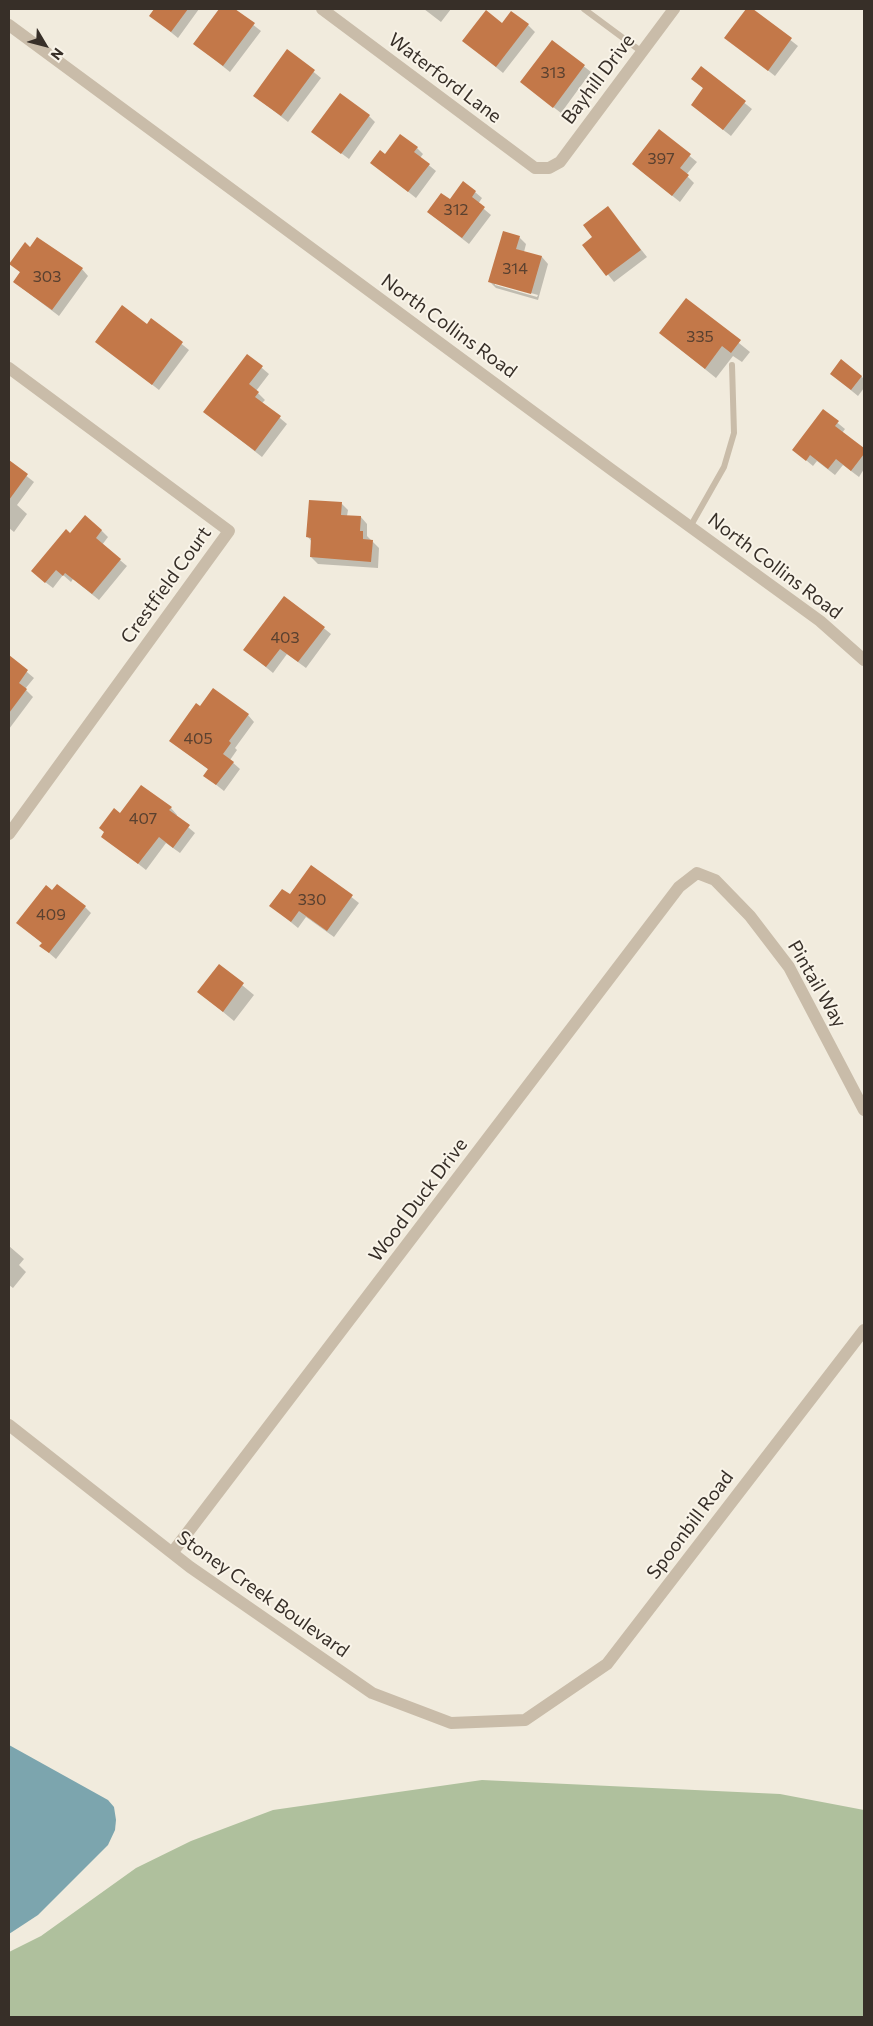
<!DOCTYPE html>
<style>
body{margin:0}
#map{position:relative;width:873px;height:2026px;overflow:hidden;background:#f1ebdd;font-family:Commissioner,sans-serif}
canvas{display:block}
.frame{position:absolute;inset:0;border:10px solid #372f28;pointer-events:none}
.north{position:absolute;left:20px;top:20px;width:50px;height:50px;-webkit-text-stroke:4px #f9f4e9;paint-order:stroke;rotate:127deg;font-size:14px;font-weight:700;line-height:20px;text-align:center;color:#372f28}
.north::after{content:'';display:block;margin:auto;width:18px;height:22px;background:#372f28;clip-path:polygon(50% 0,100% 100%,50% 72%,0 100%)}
</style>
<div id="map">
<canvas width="873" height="2026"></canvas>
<div class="frame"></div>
<div class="north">N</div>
</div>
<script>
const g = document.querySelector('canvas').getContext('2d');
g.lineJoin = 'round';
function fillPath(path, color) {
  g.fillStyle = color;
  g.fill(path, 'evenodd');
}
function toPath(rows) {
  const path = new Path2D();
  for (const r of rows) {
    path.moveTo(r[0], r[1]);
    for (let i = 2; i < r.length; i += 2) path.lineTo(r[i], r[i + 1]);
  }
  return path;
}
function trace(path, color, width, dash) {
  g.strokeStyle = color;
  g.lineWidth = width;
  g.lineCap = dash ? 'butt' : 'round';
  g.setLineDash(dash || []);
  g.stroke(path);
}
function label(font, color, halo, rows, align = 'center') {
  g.font = font + ' Commissioner,sans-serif';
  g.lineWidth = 4;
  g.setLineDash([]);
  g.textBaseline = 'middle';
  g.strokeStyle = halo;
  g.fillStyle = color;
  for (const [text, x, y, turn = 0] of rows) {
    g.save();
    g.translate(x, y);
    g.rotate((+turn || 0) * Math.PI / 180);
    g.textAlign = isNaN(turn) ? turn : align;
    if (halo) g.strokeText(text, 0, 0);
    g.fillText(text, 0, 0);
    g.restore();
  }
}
const green = toPath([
 [482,1780,780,1794,864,1810,864,2017,9,2017,9,1952,41,1936,136,1868,191,1841,273,1810]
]);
const water = toPath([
 [9,1745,108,1800,114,1807,116,1820,115,1830,108,1845,38,1915,9,1934]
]);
const shadow = toPath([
 [156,9,199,9,178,38,151,16],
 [221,9,233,9,261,31,230,72,195,44],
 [424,9,451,9,441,22],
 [747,9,751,9,798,46,775,76,726,37],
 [502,24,528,25,535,32,503,73,464,41],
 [552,41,591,72,561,113,521,82],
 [288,51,321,78,288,122,255,96],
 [701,68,752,109,731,136,692,105,704,89,693,79],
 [369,116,375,122,349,159,313,132],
 [659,131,697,162,686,175,694,183,680,202,640,170],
 [417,148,423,154,420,158,436,171,416,198,372,163,385,156],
 [475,192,482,198,478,204,491,215,469,244,428,212],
 [608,208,647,257,614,282,584,245,594,237],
 [519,237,526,244,524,252,542,257,548,264,538,300,496,288,489,281],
 [495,283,538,295,537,297,495,285],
 [31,248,82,269,88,276,59,316,22,288,21,273,11,264],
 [686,300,750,352,742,362,733,356,716,378,660,333],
 [152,320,189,350,159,390,97,342,148,326],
 [248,356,269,374,256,391,265,400,262,403,287,424,262,457,205,412],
 [831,374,861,376,864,379,864,388,858,396],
 [823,411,845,429,842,433,864,450,864,469,859,477,843,465,835,475,817,461,813,466,794,450],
 [9,462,34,482,17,505,27,514,14,532,9,528],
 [341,503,348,510,347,516,361,517,367,524,367,536,379,548,378,568,318,564,311,557,312,542,308,537],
 [101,530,108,537,102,545,127,566,99,600,73,579,71,582,63,575,53,588,40,578,71,534],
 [285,597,331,634,306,668,287,654,273,673,245,650],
 [9,657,34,678,25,689,33,697,9,729],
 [200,708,248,715,254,722,235,748,237,750,230,760,240,769,224,791,205,776,209,770,171,740],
 [141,786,171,808,177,815,176,817,195,833,180,853,166,843,146,870,103,836],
 [312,866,359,903,334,937,306,917,298,928,271,906,290,896],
 [85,907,91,913,56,959,41,946,43,944,18,923],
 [219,966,254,995,234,1021,199,992],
 [9,1246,24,1259,19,1265,26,1272,13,1288,9,1285]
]);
const building = toPath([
 [154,9,188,9,171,32,149,16],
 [219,9,235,9,255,23,223,66,193,44],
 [746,9,753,9,792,38,768,71,724,38],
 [486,10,502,23,511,11,529,24,496,67,462,41],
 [552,40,585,65,553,108,520,82],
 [287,49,315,70,281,116,253,96],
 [701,66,746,101,723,130,691,105,703,88,691,79],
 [340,93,370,115,341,154,311,132],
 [659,129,691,154,680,168,689,175,672,196,632,164],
 [400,134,418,147,414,152,430,164,408,192,370,163,380,150,385,154],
 [463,181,476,191,472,197,485,207,462,238,427,212,441,193,450,199],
 [608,206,641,250,606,276,582,245,592,237,583,225],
 [503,231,520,236,516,249,542,256,531,294,488,282],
 [37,237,83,268,52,310,13,282,20,272,9,264,25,242,30,247],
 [686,298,741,340,731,353,722,346,705,369,659,333],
 [122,305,147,324,151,318,183,342,152,385,95,342],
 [247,354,263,366,249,384,259,392,255,397,281,416,255,451,203,412],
 [841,359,862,376,851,390,830,374],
 [823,409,839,421,835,426,864,448,864,454,851,471,836,459,828,469,810,455,806,461,792,450],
 [9,460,28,474,9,500],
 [309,500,342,502,341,515,361,516,360,531,363,531,363,539,373,540,371,562,310,557,311,538,306,537],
 [85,515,102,530,96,538,121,559,92,594,65,573,63,576,56,570,45,583,31,571,66,529,70,533],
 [284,596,325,627,298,662,280,649,266,667,243,650],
 [9,655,28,670,19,683,27,689,9,713],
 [213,688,249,714,229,741,231,743,223,754,234,762,216,785,203,776,208,769,169,741,196,703,200,706],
 [141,785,172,807,169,810,190,825,173,848,159,837,138,864,101,837,104,832,99,828,114,808,120,813],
 [311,865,353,895,327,931,299,911,291,922,269,906,282,889,290,894],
 [57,884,86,906,49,953,39,946,42,943,16,923,46,885,52,890],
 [219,964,244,983,223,1012,197,992]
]);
const service = toPath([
 [584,9,642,52],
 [690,527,724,467,734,433,732,365]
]);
const minor = toPath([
 [322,9,535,168,549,168,560,162,674,9],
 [9,368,229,531,9,834],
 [9,1425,190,1567,372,1693,451,1723,525,1720,607,1664,864,1330],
 [172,1553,679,887,697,873,715,880,750,916,789,967,864,1110]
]);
const tertiary = toPath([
 [9,25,612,470,820,621,864,660]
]);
const numberNames = [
 ["313",553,73],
 ["397",661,159],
 ["312",456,210],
 ["314",515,269],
 ["303",47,277],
 ["335",700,337],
 ["403",285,638],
 ["405",198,739],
 ["407",143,819],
 ["330",312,900],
 ["409",51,915]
];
const streetNames = [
 ["Waterford Lane",445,78,37],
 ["Bayhill Drive",598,79,-53],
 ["North Collins Road",449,326,36],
 ["North Collins Road",775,566,37],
 ["Crestfield Court",166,585,-54],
 ["Pintail Way",817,984,60],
 ["Wood Duck Drive",418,1200,-53],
 ["Spoonbill Road",690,1525,-53],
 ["Stoney Creek Boulevard",263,1594,35]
];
fillPath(green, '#afc09d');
fillPath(water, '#7ca5ae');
fillPath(shadow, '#0003');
fillPath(building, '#c37849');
trace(service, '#c9bca9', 6);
trace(minor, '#c9bca9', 12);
trace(tertiary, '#c9bca9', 12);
label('16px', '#5a4130', null, numberNames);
label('19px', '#372f28', '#f9f4e9', streetNames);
</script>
